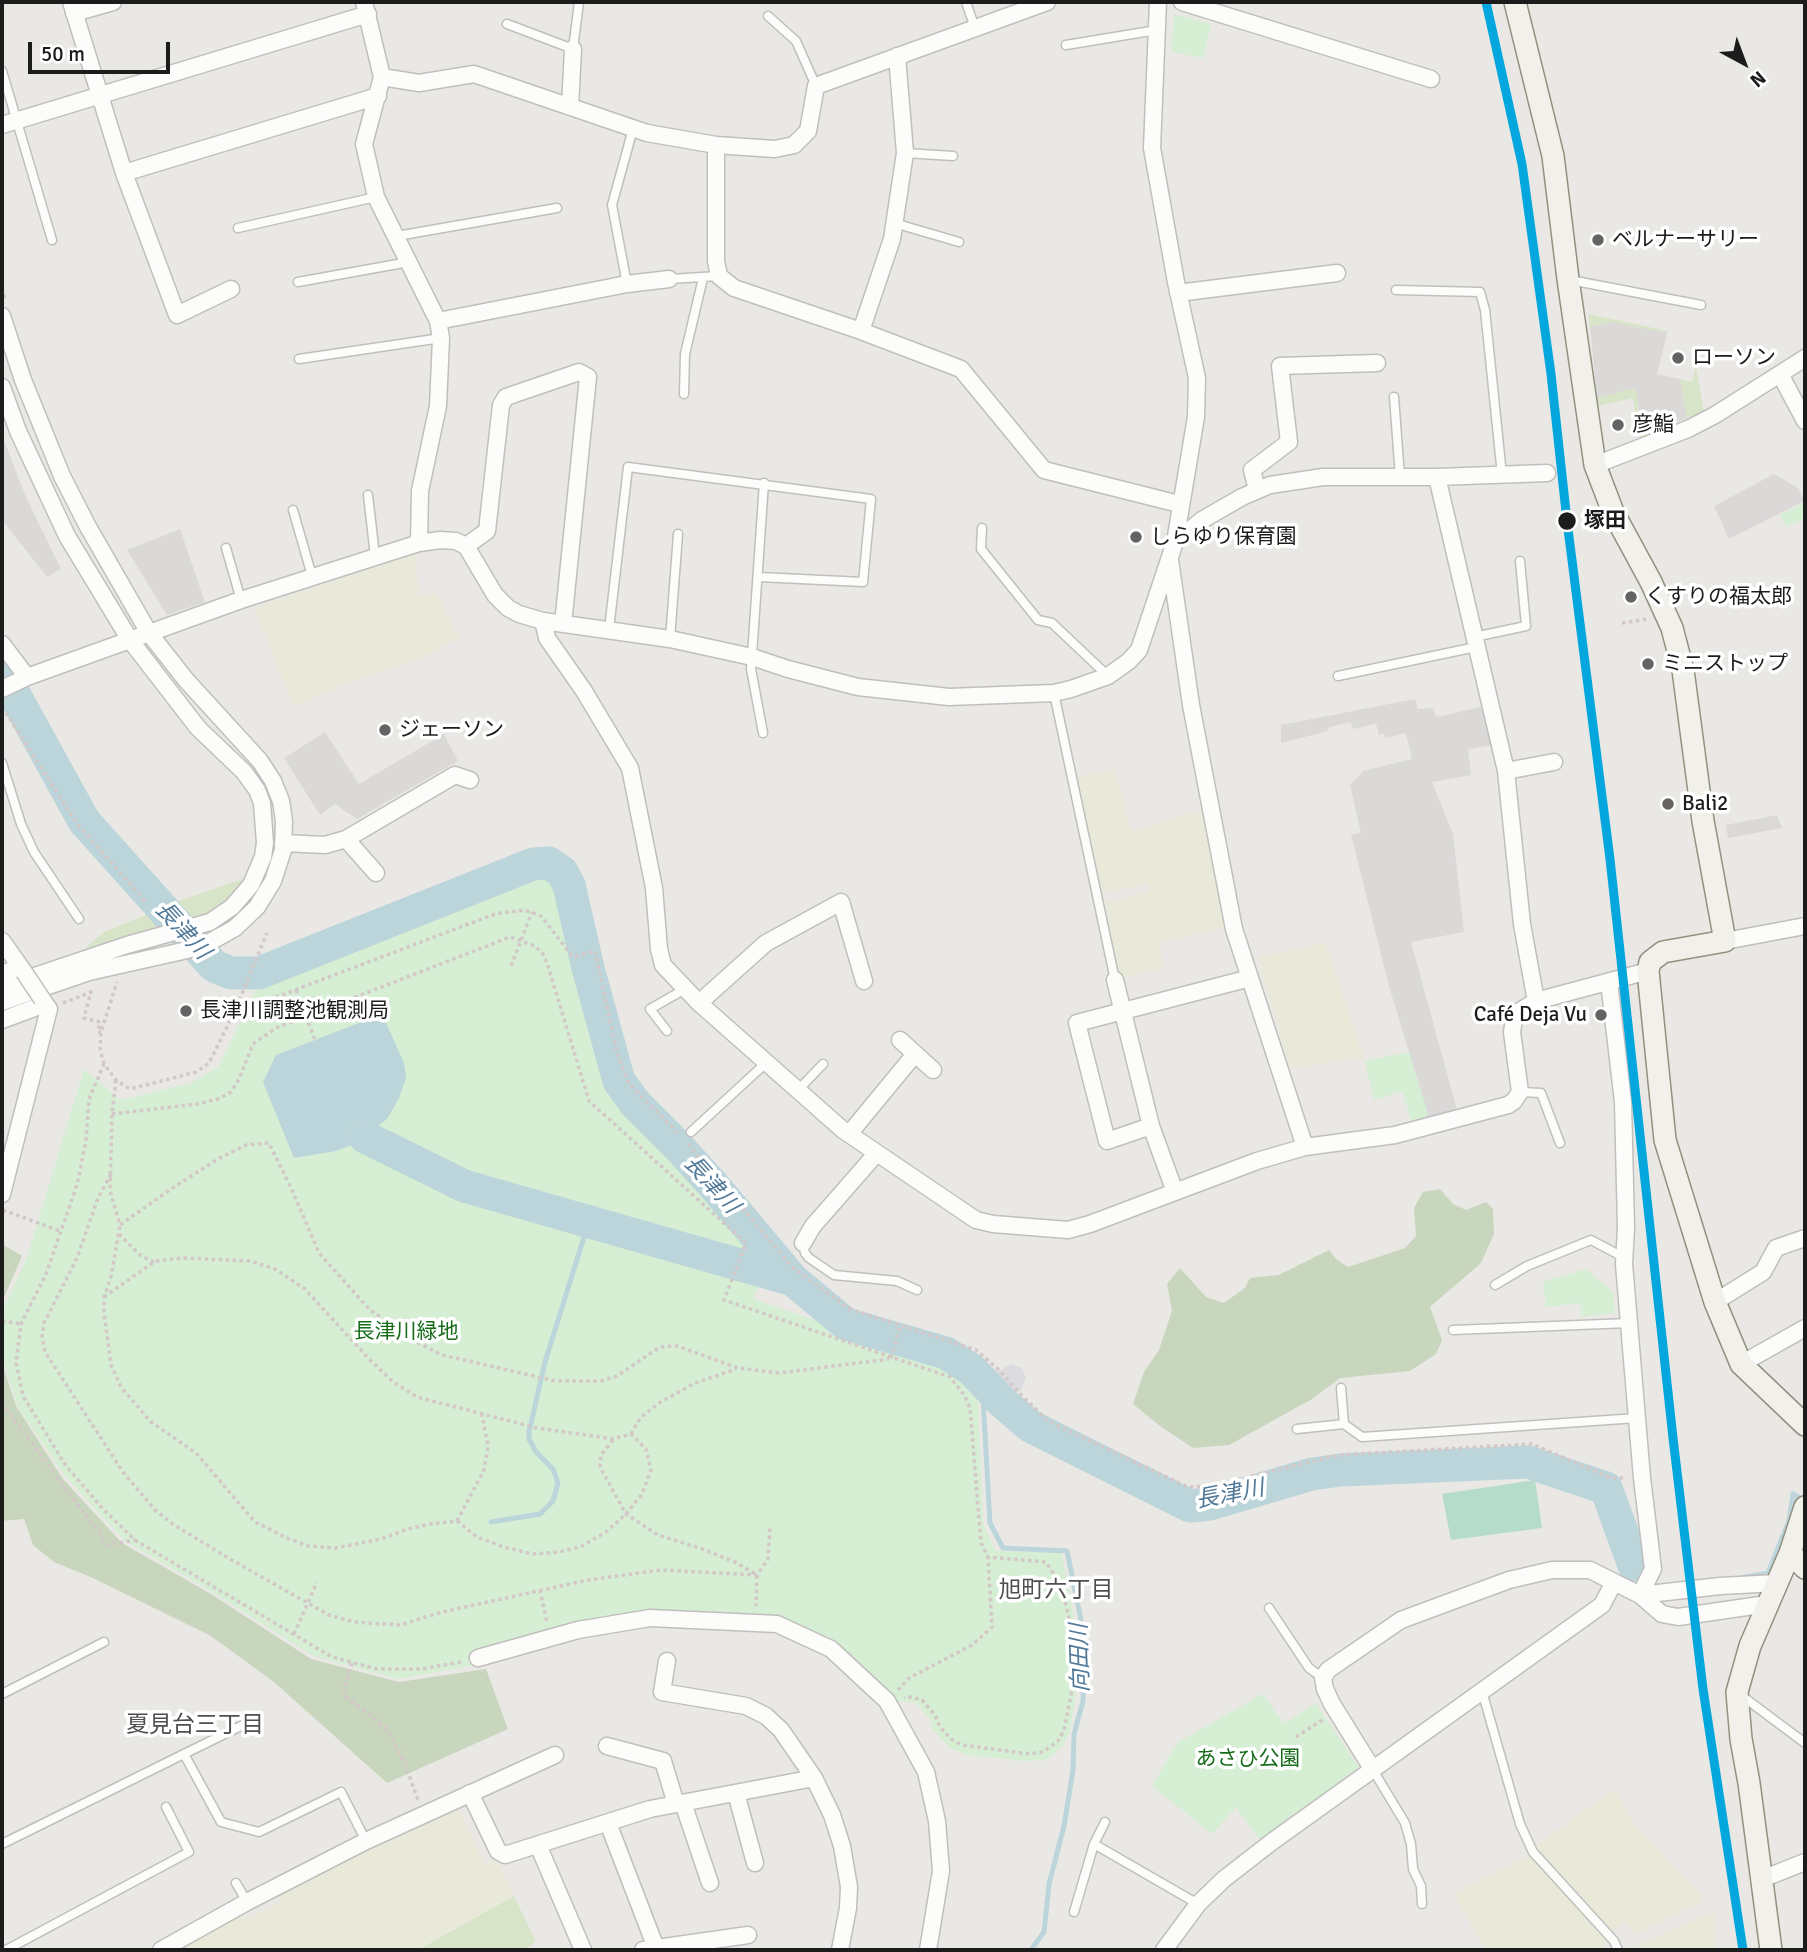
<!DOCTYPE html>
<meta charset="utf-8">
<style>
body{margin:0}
#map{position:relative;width:1807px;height:1952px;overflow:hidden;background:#eae8e5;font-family:Signika,sans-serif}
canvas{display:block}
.frame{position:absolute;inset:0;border:4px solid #1c1c1c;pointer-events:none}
.north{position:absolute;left:1709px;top:28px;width:70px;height:70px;-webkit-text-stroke:5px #fff;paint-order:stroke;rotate:139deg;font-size:19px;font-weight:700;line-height:28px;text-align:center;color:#1c1c1c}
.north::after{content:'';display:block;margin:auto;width:24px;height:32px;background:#1c1c1c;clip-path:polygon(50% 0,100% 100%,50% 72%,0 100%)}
.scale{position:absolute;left:28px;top:42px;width:142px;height:32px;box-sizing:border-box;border:4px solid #1c1c1c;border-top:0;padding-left:9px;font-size:21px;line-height:24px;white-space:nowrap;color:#1c1c1c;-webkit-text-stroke:5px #fff;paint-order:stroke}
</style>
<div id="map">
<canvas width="1807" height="1952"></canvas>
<div class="frame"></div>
<div class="north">N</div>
<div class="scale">50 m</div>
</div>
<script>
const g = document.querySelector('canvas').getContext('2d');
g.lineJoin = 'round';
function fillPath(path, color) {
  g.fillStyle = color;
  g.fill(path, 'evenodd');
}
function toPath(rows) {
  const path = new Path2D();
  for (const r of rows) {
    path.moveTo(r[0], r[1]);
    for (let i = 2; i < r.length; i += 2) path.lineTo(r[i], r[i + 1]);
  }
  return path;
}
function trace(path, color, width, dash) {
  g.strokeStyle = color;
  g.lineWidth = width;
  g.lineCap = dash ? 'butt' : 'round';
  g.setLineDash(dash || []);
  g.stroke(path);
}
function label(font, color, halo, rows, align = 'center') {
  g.font = font + ' Signika,"Noto Sans JP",sans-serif';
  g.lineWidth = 7;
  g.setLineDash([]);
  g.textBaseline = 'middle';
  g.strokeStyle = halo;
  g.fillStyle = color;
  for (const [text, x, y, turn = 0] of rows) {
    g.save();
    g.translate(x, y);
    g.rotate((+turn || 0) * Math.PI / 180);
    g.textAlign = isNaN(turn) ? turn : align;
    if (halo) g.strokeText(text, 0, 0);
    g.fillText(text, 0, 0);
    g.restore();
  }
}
const farmland = toPath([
 [416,554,418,594,436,593,459,637,421,659,348,683,293,707,255,608],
 [1114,769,1132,831,1204,810,1225,927,1159,943,1163,968,1120,979,1105,903,1149,891,1148,884,1102,893,1077,778],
 [1325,943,1363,1057,1290,1069,1258,957],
 [1615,1790,1634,1824,1705,1900,1635,1935,1626,1922,1613,1931,1539,1851,1536,1845],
 [458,1808,485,1865,496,1860,514,1896,418,1950,186,1950,183,1946,238,1914,246,1920,281,1902,279,1893],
 [1529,1855,1605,1937,1605,1947,1599,1950,1486,1950,1453,1893],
 [1713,1912,1717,1950,1627,1950]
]);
const grass = toPath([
 [1588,314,1668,331,1667,333,1611,322,1590,327],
 [1696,367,1704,412,1687,418,1680,379,1692,382],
 [1629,389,1636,390,1641,423,1656,419,1660,430,1640,439,1633,398,1598,406,1597,398],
 [245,878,229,901,213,913,193,922,176,902],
 [174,903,190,923,168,929,153,911],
 [151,913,165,929,87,950,86,947,104,932],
 [514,1896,536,1942,523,1950,418,1950]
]);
const forest = toPath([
 [1440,1189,1453,1204,1466,1210,1486,1202,1493,1209,1494,1234,1481,1263,1430,1307,1442,1340,1436,1354,1410,1371,1340,1378,1312,1399,1229,1445,1193,1448,1160,1426,1133,1404,1144,1372,1159,1350,1172,1311,1167,1284,1180,1268,1206,1297,1224,1303,1245,1288,1250,1278,1279,1275,1329,1250,1336,1259,1348,1267,1405,1248,1416,1236,1414,1208,1423,1192],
 [2,1244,22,1256,2,1302],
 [2,1363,16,1406,63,1479,122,1543,211,1594,311,1659,399,1682,486,1669,508,1729,387,1783,274,1682,211,1636,93,1578,54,1562,33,1545,24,1519,2,1521]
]);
const park = toPath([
 [1174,14,1211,24,1203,58,1171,52],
 [1805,503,1805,518,1787,527,1780,515],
 [536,871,555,875,565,890,621,1082,772,1258,753,1299,957,1369,972,1388,978,1402,983,1522,995,1551,1061,1552,1078,1637,1077,1688,1070,1730,1064,1745,1046,1760,1023,1761,967,1755,950,1748,933,1730,930,1719,916,1703,896,1701,860,1667,775,1618,647,1612,481,1664,399,1679,313,1656,212,1592,125,1541,65,1476,18,1407,2,1357,2,1311,27,1257,84,1069,120,1100,191,1083,218,1067,260,980],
 [1409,1052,1428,1114,1422,1120,1412,1123,1402,1091,1374,1100,1365,1061],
 [1586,1269,1613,1292,1615,1313,1582,1317,1580,1303,1546,1307,1543,1282],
 [1263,1694,1284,1724,1316,1703,1359,1768,1260,1841,1236,1807,1212,1834,1152,1786,1178,1742]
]);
const pitch = toPath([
 [1535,1480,1542,1528,1451,1540,1442,1494]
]);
const parking = toPath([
 [1611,322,1667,333,1657,374,1680,379,1687,418,1660,430,1656,419,1641,423,1636,390,1629,389,1597,398,1590,327],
 [2,435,25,495,61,569,47,577,2,520],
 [1774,474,1798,488,1805,501,1729,539,1714,506],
 [180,529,205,602,167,615,127,550],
 [1415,699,1418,709,1433,708,1436,717,1485,706,1494,745,1468,749,1471,775,1432,782,1453,834,1464,932,1411,942,1457,1110,1422,1120,1428,1114,1388,983,1351,835,1361,833,1350,785,1363,771,1412,759,1406,733,1385,738,1384,734,1379,735,1376,724,1353,729,1351,722,1327,728,1328,731,1281,743,1281,725],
 [325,732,359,784,444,734,458,761,357,819,335,804,320,815,284,758],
 [1777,815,1782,828,1728,838,1726,825]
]);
const plaza = toPath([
 [1011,1364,1022,1368,1026,1378,1021,1390,1014,1394,995,1373]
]);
const water = toPath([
 [382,1014,404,1063,406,1078,399,1098,387,1119,354,1144,336,1151,294,1158,263,1082,276,1055]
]);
const stream = toPath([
 [982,1381,990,1523,1003,1548,1067,1551,1085,1640,1083,1701,1074,1734,1073,1770,1064,1826,1049,1884,1044,1932,1031,1950],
 [491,1522,540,1514,553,1501,558,1483,553,1469,536,1452,529,1439,529,1432,545,1362,589,1221],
 [1741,1578,1768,1573,1789,1521,1793,1494,1803,1500],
 [1019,1594,1020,1585]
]);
const river = toPath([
 [2,672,84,821,214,966,231,973,259,973,533,864,549,863,562,872,569,885,588,968,619,1081,635,1103,676,1144,715,1187,793,1280,846,1324,946,1353,972,1370,1001,1401,1030,1426,1190,1506,1210,1504,1312,1474,1341,1470,1528,1462,1606,1488,1634,1565],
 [365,1137,464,1186,793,1280]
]);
const path = toPath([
 [2,288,5,299],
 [1622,623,1648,619],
 [2,707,78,825,146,902],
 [511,966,532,912],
 [296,990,315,1040],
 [63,1003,91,992,84,1018,100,1022,98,1032,101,1032],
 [234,1013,267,933],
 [104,1064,100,1048,101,1032,117,982],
 [116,1080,112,1114,110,1191,120,1225,171,1189,218,1159,246,1145,269,1143,293,1192,319,1253,370,1310,417,1342,442,1355,556,1381,601,1381,617,1376,660,1347,677,1346,738,1368,779,1373,889,1359],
 [112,1114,197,1104,218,1099,231,1092,239,1079,253,1044,276,1028,510,937,535,946,543,954,548,966,589,1101,746,1243,724,1300,950,1377,965,1396,970,1408,981,1543,988,1557,1046,1562,1061,1585,1074,1639,1072,1690,1064,1730,1058,1741,1043,1752,1030,1754,962,1745,951,1739,940,1727,935,1715,922,1700,911,1697,904,1698],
 [688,1144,792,1267,850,1309,976,1350,999,1370,1018,1392,1048,1421,1188,1487,1212,1486,1338,1455,1532,1444,1611,1478,1626,1478],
 [111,1174,98,1198,77,1258,44,1323,42,1336,45,1352,123,1472,155,1510,174,1525,230,1559,329,1615,354,1622,400,1625,442,1612,588,1580,661,1570,757,1575,768,1559,770,1528],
 [3,1210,60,1231],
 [119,1234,141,1256,154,1262],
 [104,1297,154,1262,162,1260,184,1258,250,1261,275,1269,305,1289,370,1360,392,1381,417,1397,537,1428,613,1439,631,1434,646,1449,651,1470,642,1494,626,1514,606,1532,580,1547,559,1552,532,1554,504,1547,477,1537,457,1521,430,1524,408,1529,381,1539,335,1548,309,1546,289,1539,255,1522,196,1453,151,1422,121,1387,111,1365,104,1312,104,1297,111,1277,120,1225],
 [2,1321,21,1324],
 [891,1358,900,1327],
 [2,1403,108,1545,135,1540],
 [631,1434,640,1418,659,1403,695,1383,736,1369],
 [613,1440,601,1455,600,1467,626,1514,658,1535,700,1548,737,1563,757,1575,756,1606],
 [457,1521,484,1470,488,1446,482,1415],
 [540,1590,547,1623],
 [294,1634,317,1582],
 [461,1662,422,1669,377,1669,332,1657,135,1540,103,1509,66,1466,23,1396,16,1363,21,1324,46,1274,77,1185,86,1141,89,1099,104,1064,116,1080,130,1089,196,1072,209,1063,234,1013,495,914,524,910,541,916,573,957,595,951,617,1053,629,1084,678,1133],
 [352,1663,344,1690,346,1697,386,1728,405,1764,418,1800],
 [898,1690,909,1678,972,1645,992,1627,988,1557],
 [1296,1737,1324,1719]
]);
const lane = toPath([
 [966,2,975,28],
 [768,16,796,41,816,86],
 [507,24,573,49,579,2],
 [1066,45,1157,30],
 [2,71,52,240],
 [905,153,953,156],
 [894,223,959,242],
 [238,228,376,197],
 [397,236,557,208],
 [669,279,719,276],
 [1570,280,1701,305],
 [298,282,409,262],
 [627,284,612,205,633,129],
 [1396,290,1480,292,1485,310,1502,475],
 [299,359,441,338],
 [684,394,685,354,703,278],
 [1394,397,1400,477],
 [368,495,375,556],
 [293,510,312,576],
 [982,528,981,549,1038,620,1052,623,1108,676],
 [226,548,241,600],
 [609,629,628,467,871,499,863,582,759,577],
 [1474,637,1526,626,1520,561],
 [670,639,678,534],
 [1338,676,1476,647],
 [1054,693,1115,980],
 [763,733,751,669,764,483],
 [2,763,21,824,34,852,79,919],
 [667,1031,650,1009,685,989],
 [798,1090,823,1064],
 [1520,1092,1541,1093,1560,1143],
 [691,1132,767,1062],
 [803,1243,805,1253,809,1258,834,1275,897,1281,917,1290],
 [1495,1285,1527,1266,1591,1240,1625,1258],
 [1453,1330,1629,1323],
 [1341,1388,1344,1424,1362,1437,1637,1418],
 [1297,1429,1344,1424],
 [1269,1608,1309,1668,1323,1678],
 [1482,1691,1520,1824,1533,1852,1614,1941,1618,1950],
 [2,1694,104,1642],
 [1742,1696,1805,1743],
 [184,1754,245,1724],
 [1373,1770,1405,1823,1411,1844,1413,1869,1421,1886,1422,1904],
 [2,1844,184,1754,221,1822,259,1832,341,1792,366,1841],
 [1094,1844,1105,1822],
 [236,1883,247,1902],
 [1074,1912,1094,1844,1198,1904],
 [6,1950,189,1852,166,1807]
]);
const street = toPath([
 [71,2,124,173,177,315,231,289],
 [364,2,382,77,364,144,376,197,438,321,441,338,438,406,420,491,419,543],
 [1182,2,1431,79],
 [74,13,113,2],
 [382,77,419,83,474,74,647,133,716,145,775,149,794,145,808,131,816,86,1047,2],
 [570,107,573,49],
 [2,125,368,14],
 [716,145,716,261,719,276,734,288,861,331,961,369,1044,470,1179,504],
 [124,173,378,96],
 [1178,293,1337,273],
 [2,316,23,380,62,476,87,525,149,633,186,680,260,761,273,781,281,801,284,821,283,850,273,881,257,907,235,928,210,942,187,950,89,972,2,1002],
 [438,321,627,284,669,279],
 [861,331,892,239,905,153,897,56],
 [1780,374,1805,421],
 [2,387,18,431,67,536,130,640,198,728,244,772,257,790,262,803,265,843,263,857,251,885,232,907,210,922,127,945,2,987],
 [1595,465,1688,429,1715,415,1805,358],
 [1437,477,1506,771,1522,924,1536,1001],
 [1257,490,1252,470,1289,442,1280,366,1377,363],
 [1175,542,1202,520,1242,497,1270,485,1323,477,1437,477,1547,473],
 [466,546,487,531,501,405,506,397,579,372,588,377,563,624],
 [1170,560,1191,705,1234,929,1305,1147],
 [543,621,547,638,584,691,630,768,654,888,659,949,663,965,699,1003,843,1130,976,1220,993,1224,1068,1230,1090,1224,1257,1161,1305,1147,1395,1135,1508,1105,1514,1101,1520,1092,1512,1032,1515,1014,1536,1001,1648,971],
 [2,644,27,677],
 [2,689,27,677,241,600,419,543,440,540,456,541,466,546,495,595,508,608,519,614,543,621,670,639,752,657,788,669,858,687,949,697,1001,695,1054,693,1071,689,1108,676,1129,661,1139,650,1175,542,1196,417,1197,378,1176,282,1152,148,1158,2],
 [1506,771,1554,762],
 [346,839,376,873],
 [283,843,325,845,346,839,455,775,470,780],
 [2,941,24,972],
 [1725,941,1805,926],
 [2,974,20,967],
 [1115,980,1151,1126,1175,1192],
 [1609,982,1623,1102,1626,1227,1624,1264,1642,1478,1653,1569,1640,1595],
 [699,1003,766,943,841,902,864,981],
 [2,1020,45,1004],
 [900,1040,933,1070],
 [1151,1126,1107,1141,1077,1023,1250,978],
 [849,1134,915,1054],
 [2,1194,49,1009,42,999],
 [803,1243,813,1226,876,1154],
 [1715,1302,1763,1272,1776,1248,1805,1238],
 [1741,1364,1805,1328],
 [1640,1595,1720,1586,1777,1583],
 [478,1658,578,1630,650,1618,777,1624,831,1649,887,1701,926,1772,937,1821,941,1871,928,1950],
 [667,1661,662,1692,746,1706,766,1716,781,1730,814,1778,832,1815,842,1846,849,1887,848,1908,840,1950],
 [607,1746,663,1761,676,1804],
 [1373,1770,1332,1704,1325,1689,1323,1678,1328,1670,1401,1620,1509,1580,1552,1570,1590,1570,1640,1595,1662,1614,1678,1617,1767,1604],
 [470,1793,498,1851,505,1855,650,1809,814,1778],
 [736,1793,755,1863],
 [683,1803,710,1883],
 [608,1823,656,1948],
 [538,1845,583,1950],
 [1762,1879,1805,1862],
 [161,1950,247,1902,366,1841,555,1755],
 [643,1950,748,1935],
 [1164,1950,1198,1904,1224,1879,1273,1841,1602,1605,1614,1582]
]);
const secondary = toPath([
 [1515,2,1553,156,1568,279,1595,465,1613,512,1651,582,1672,628,1683,670,1703,821,1725,941,1663,952,1650,962,1648,971,1665,1140,1715,1302,1741,1364,1805,1425],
 [1790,1553,1805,1568],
 [1771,1950,1749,1783,1741,1739,1737,1692,1750,1646,1790,1553,1805,1507]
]);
const streetBridge = toPath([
 [24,972,42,999]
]);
const rail1 = toPath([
 [1486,2,1522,164,1551,374,1567,521,1610,859,1673,1438,1703,1689,1743,1950]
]);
const markers = [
 [1598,240,7,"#646362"],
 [1678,358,7,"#646362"],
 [1618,425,7,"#646362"],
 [1567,521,10,"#1c1c1c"],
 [1136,537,7,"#646362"],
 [1631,597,7,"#646362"],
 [1648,664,7,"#646362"],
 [385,730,7,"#646362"],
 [1668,804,7,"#646362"],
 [186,1011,7,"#646362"],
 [1601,1015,7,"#646362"]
];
const poiNames = [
 ["ベルナーサリー",1612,240],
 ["ローソン",1692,358],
 ["彦鮨",1632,425],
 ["しらゆり保育園",1150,537],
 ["くすりの福太郎",1645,597],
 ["ミニストップ",1662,664],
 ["ジェーソン",399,730],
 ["Bali2",1682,804],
 ["長津川調整池観測局",200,1011],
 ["Café Deja Vu",1587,1015,"right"]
];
const stopNames = [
 ["塚田",1584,521]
];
const parkNames = [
 ["長津川緑地",406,1332],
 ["あさひ公園",1248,1759]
];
const waterNames = [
 ["長津川",182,931,48],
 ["長津川",711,1185,48],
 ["長津川",1230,1495,-11],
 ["向田川",1081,1658,-92]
];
const neighbourhoodNames = [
 ["旭町六丁目",1056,1591],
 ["夏見台三丁目",195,1726]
];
fillPath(farmland, '#e9e9d9');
fillPath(grass, '#d8e4c7');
fillPath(forest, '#c7d6bd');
fillPath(park, '#d5eed4');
fillPath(pitch, '#b5dcca');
fillPath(parking, '#dad9d8');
fillPath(plaza, '#dcdbdf');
fillPath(water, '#bcd5da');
trace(stream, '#bcd5da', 5);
trace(river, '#bcd5da', 33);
trace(lane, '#c0bfbd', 11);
trace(street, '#c0bfbd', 19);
trace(secondary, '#919180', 24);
trace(path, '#d3c7c7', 3.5, [3.5, 3.5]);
trace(lane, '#fcfcfb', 8);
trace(street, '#fcfcfb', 16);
trace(secondary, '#f1f0ea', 21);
trace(streetBridge, '#c0bfbd', 19, []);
trace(streetBridge, '#fcfcfb', 16);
trace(rail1, '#04a7dd', 9);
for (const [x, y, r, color] of markers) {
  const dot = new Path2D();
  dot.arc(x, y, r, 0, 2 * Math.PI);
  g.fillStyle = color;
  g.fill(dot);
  trace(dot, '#fff', 2.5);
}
label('21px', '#1c1c1c', '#fff', poiNames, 'left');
label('bold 21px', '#1c1c1c', '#fff', stopNames, 'left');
label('21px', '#186d1b', '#fff', parkNames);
label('italic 23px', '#517999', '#fff', waterNames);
label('23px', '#4f4f4f', '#fff', neighbourhoodNames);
</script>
